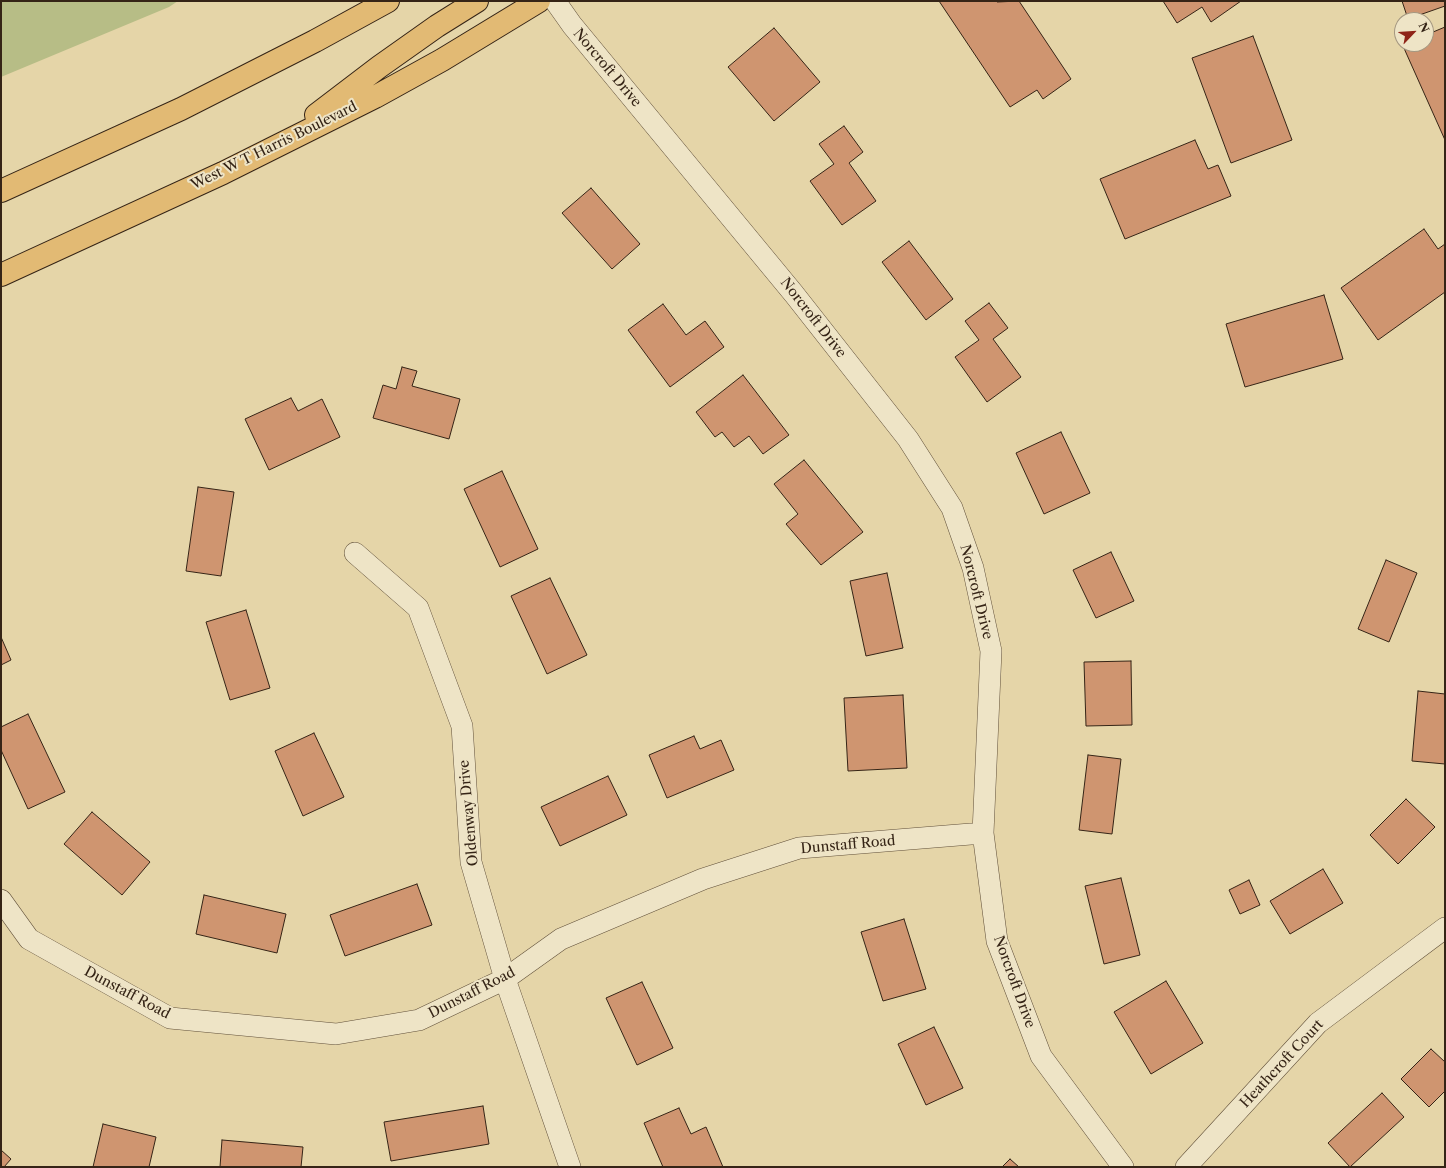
<!DOCTYPE html>
<style>
body{margin:0}
#map{position:relative;width:1446px;height:1168px;overflow:hidden;background:#e5d5a8;font-family:"Libre Caslon Text",serif}
canvas{display:block}
.frame{position:absolute;inset:0;border:2px solid #352416;pointer-events:none}
.north{position:absolute;left:1394px;top:12px;width:40px;height:40px;box-sizing:border-box;background:#eee4c6;border:1px solid #a49780;border-radius:50%;rotate:65deg;font-size:11px;font-weight:700;line-height:16px;text-align:center;color:#352416}
.north::after{content:'';display:block;margin:auto;width:14px;height:18px;background:#8f2418;clip-path:polygon(50% 0,100% 100%,50% 72%,0 100%)}
</style>
<div id="map">
<canvas width="1446" height="1168"></canvas>
<div class="frame"></div>
<div class="north">N</div>
</div>
<script>
const g = document.querySelector('canvas').getContext('2d');
g.lineJoin = 'round';
function fillPath(path, color) {
  g.fillStyle = color;
  g.fill(path, 'evenodd');
}
function toPath(rows) {
  const path = new Path2D();
  for (const r of rows) {
    path.moveTo(r[0], r[1]);
    for (let i = 2; i < r.length; i += 2) path.lineTo(r[i], r[i + 1]);
  }
  return path;
}
function trace(path, color, width, dash) {
  g.strokeStyle = color;
  g.lineWidth = width;
  g.lineCap = dash ? 'butt' : 'round';
  g.setLineDash(dash || []);
  g.stroke(path);
}
function label(font, color, halo, rows, align = 'center') {
  g.font = font + ' "Libre Caslon Text",serif';
  g.lineWidth = 4;
  g.setLineDash([]);
  g.textBaseline = 'middle';
  g.strokeStyle = halo;
  g.fillStyle = color;
  for (const [text, x, y, turn = 0] of rows) {
    g.save();
    g.translate(x, y);
    g.rotate((+turn || 0) * Math.PI / 180);
    g.textAlign = isNaN(turn) ? turn : align;
    if (halo) g.strokeText(text, 0, 0);
    g.fillText(text, 0, 0);
    g.restore();
  }
}
const green = toPath([
 [1,1,178,1,169,7,1,77]
]);
const building = toPath([
 [939,1,997,1,997,2,1019,1,1071,79,1043,99,1037,90,1010,107,939,1],
 [1163,1,1241,1,1211,22,1202,7,1177,23,1163,1],
 [1402,1,1445,1,1445,6,1408,19,1402,1],
 [1445,27,1445,140,1403,46,1407,44,1426,44,1426,35,1445,27],
 [774,28,820,82,774,121,728,67,774,28],
 [1253,36,1292,140,1231,163,1192,58,1253,36],
 [844,126,863,152,849,163,876,201,842,225,810,181,834,164,819,144,844,126],
 [1195,140,1208,169,1218,165,1231,196,1125,239,1100,179,1195,140],
 [591,188,640,244,612,269,562,213,591,188],
 [1424,229,1438,249,1445,244,1445,292,1378,340,1341,288,1424,229],
 [909,241,953,299,926,320,882,262,909,241],
 [1324,295,1343,359,1245,387,1226,324,1324,295],
 [989,303,1008,328,993,339,1021,377,987,402,955,357,979,340,965,321,989,303],
 [663,304,686,335,705,321,724,347,670,387,628,330,663,304],
 [402,367,417,371,412,386,460,399,449,439,373,418,383,385,396,389,402,367],
 [743,375,789,435,763,454,749,436,734,447,722,432,715,437,696,412,743,375],
 [291,398,298,411,322,399,340,437,269,470,245,419,291,398],
 [1061,432,1090,493,1044,514,1016,453,1061,432],
 [804,460,863,532,821,565,786,524,798,514,774,484,804,460],
 [502,471,538,549,500,567,464,489,502,471],
 [198,487,234,492,221,576,186,571,198,487],
 [1111,552,1134,601,1096,618,1073,570,1111,552],
 [1386,560,1417,573,1389,642,1358,629,1386,560],
 [887,573,903,648,866,656,850,581,887,573],
 [550,578,587,655,547,674,511,596,550,578],
 [246,610,270,688,230,700,206,622,246,610],
 [1,637,11,660,1,665,1,637],
 [1131,661,1132,725,1086,726,1084,662,1131,661],
 [1418,691,1445,694,1445,764,1412,761,1418,691],
 [903,695,907,768,848,771,844,698,903,695],
 [28,714,65,792,28,809,1,750,1,727,28,714],
 [314,733,344,797,303,816,275,751,314,733],
 [694,736,700,749,721,740,734,770,667,798,649,755,694,736],
 [1088,755,1121,759,1112,834,1079,830,1088,755],
 [608,776,627,815,560,846,541,807,608,776],
 [1406,799,1435,827,1398,864,1370,835,1406,799],
 [92,812,150,862,122,895,64,844,92,812],
 [1323,869,1343,903,1290,934,1270,901,1323,869],
 [1121,878,1140,955,1104,964,1085,886,1121,878],
 [1249,880,1260,905,1240,914,1229,890,1249,880],
 [417,884,432,925,345,956,330,915,417,884],
 [204,895,286,914,277,953,196,934,204,895],
 [904,919,926,989,883,1001,861,932,904,919],
 [1166,981,1203,1043,1151,1074,1114,1012,1166,981],
 [642,982,673,1048,637,1065,606,998,642,982],
 [934,1027,963,1088,926,1105,898,1044,934,1027],
 [1431,1049,1445,1062,1445,1091,1429,1107,1401,1079,1431,1049],
 [1382,1093,1404,1117,1350,1167,1328,1143,1382,1093],
 [483,1106,489,1144,391,1161,384,1122,483,1106],
 [679,1108,691,1134,706,1127,723,1167,663,1167,644,1123,679,1108],
 [103,1124,156,1137,149,1167,93,1167,103,1124],
 [222,1140,303,1147,301,1167,220,1167,222,1140],
 [1,1150,11,1159,4,1167,1,1167,1,1150],
 [1010,1159,1019,1167,1002,1167,1010,1159]
]);
const street = toPath([
 [555,1,572,25,794,294,908,439,952,508,973,568,991,651,983,833,997,941,1041,1056,1123,1167],
 [355,553,418,608,462,726,471,862,505,979,570,1167],
 [1,900,29,939,170,1018,336,1034,419,1020,505,979,561,939,703,879,799,848,983,833],
 [1186,1167,1318,1023,1445,928]
]);
const primary = toPath([
 [316,115,379,67,437,26,477,1],
 [1,191,181,109,315,41,388,1],
 [1,275,223,173,375,97,442,60,539,1]
]);
const streetNames = [
 ["Norcroft Drive",607,68,50],
 ["West W T Harris Boulevard",274,146,-26],
 ["Norcroft Drive",813,318,52],
 ["Norcroft Drive",976,592,76],
 ["Oldenway Drive",469,813,-95],
 ["Dunstaff Road",848,845,-5],
 ["Norcroft Drive",1014,982,70],
 ["Dunstaff Road",127,993,28],
 ["Dunstaff Road",472,993,-27],
 ["Heathcroft Court",1282,1064,-47]
];
fillPath(green, '#b7bd86');
fillPath(building, '#cf9570');
trace(building, '#352416', 1);
trace(street, '#61503a', 22);
trace(primary, '#352416', 24);
trace(street, '#eee4c6', 21);
trace(primary, '#e2ba74', 22);
label('14px', '#352416', '#eee4c6', streetNames);
</script>
